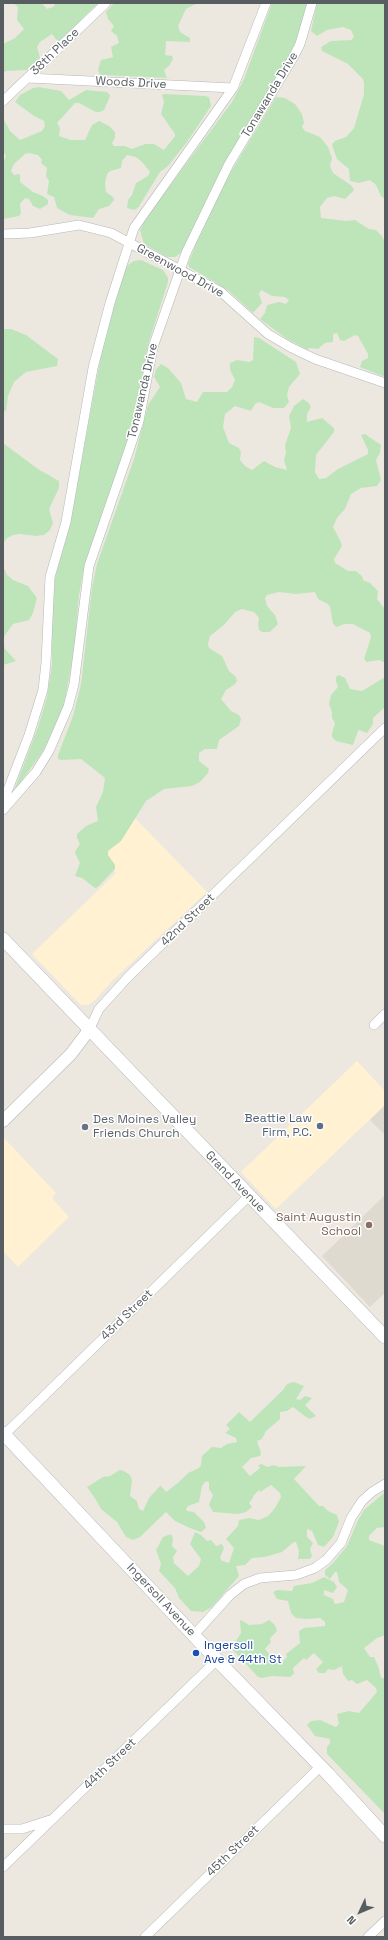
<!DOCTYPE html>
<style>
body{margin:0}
#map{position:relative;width:388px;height:1940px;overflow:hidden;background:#ece8df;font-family:"Space Grotesk",sans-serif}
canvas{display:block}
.frame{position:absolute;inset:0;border:4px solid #585d61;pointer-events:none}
.north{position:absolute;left:340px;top:1892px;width:40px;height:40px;-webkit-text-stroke:3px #fff;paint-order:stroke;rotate:226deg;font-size:11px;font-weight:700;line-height:16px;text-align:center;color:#585d61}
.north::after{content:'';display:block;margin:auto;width:14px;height:18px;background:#585d61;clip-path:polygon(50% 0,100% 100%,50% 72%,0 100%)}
</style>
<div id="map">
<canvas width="388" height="1940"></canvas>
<div class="frame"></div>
<div class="north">N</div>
</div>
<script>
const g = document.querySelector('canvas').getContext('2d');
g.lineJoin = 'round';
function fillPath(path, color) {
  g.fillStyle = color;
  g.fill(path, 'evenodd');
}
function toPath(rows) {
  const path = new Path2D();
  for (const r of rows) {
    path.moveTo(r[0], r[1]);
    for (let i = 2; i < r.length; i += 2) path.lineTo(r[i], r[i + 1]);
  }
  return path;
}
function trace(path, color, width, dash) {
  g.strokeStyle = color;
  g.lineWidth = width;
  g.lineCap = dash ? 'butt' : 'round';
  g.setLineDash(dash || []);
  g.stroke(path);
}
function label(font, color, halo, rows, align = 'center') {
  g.font = font + ' "Space Grotesk",sans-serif';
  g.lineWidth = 3;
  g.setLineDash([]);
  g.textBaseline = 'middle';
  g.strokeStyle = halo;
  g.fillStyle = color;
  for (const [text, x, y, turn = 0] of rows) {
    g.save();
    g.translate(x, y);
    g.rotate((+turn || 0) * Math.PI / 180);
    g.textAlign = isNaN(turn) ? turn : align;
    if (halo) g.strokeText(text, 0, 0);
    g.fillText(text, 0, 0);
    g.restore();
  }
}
const commercial = toPath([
 [135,818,207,892,113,980,94,1001,88,1005,81,1005,32,954,116,873,98,854],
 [357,1061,385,1091,385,1105,276,1209,241,1172],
 [3,1137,56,1193,52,1198,69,1217,18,1267,3,1251]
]);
const education = toPath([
 [385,1105,385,1135,370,1120],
 [385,1195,385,1293,370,1307,322,1256]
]);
const green = toPath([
 [13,3,42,3,47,9,53,7,56,3,98,3,58,42,52,34,40,42,37,47,40,58,28,70,6,71,3,73,3,44,15,38,24,29,17,20,18,7],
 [114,3,198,3,186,9,178,26,180,32,190,38,190,42,166,41,165,55,172,56,173,59,169,66,164,70,167,78,100,75,98,70,101,60,113,57,111,47,119,43,117,36,111,31,114,26,108,19,106,12],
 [272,3,307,3,303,24,293,50,223,166,183,251,175,257,167,257,144,244,140,230,146,218,232,102,244,79],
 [317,3,385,3,385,199,381,196,376,185,370,180,359,183,350,181,349,169,337,159,333,148,332,144,335,141,346,137,354,128,364,94,364,83,363,79,348,64,322,51,321,47,331,41,351,40,354,37,351,30,343,27,327,30,317,36,311,31],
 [39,87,61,91,69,100,86,90,107,92,110,95,109,99,104,110,100,112,96,112,79,103,75,103,57,123,60,128,59,136,71,140,85,140,92,125,99,121,109,126,115,132,115,138,112,143,114,146,125,146,132,149,145,144,154,144,164,150,175,136,175,134,161,114,164,102,162,95,164,94,205,96,209,97,211,106,187,142,168,166,160,172,138,208,134,210,127,208,128,200,132,195,136,183,148,176,150,172,142,162,136,157,127,155,122,161,121,168,110,171,107,174,105,183,106,192,113,197,114,200,109,206,99,209,93,218,70,215,57,208,54,197,47,194,49,181,46,176,47,168,41,163,42,160,38,155,29,153,25,154,14,164,11,171,14,175,20,174,20,182,33,192,43,196,48,200,48,204,40,209,33,206,29,199,25,198,20,204,21,213,19,216,3,219,3,163,6,156,3,151,3,118,10,131,20,140,42,131,45,126,44,121,34,116,15,102,20,95,33,88],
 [276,97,285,98,295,104,302,114,304,123,302,127,305,131,320,137,328,147,332,158,330,166,333,173,352,186,354,190,345,199,334,196,327,198,320,207,321,218,346,221,355,220,369,229,376,230,382,236,385,243,385,377,360,367,362,361,368,358,368,354,358,336,355,335,344,341,340,340,337,333,333,334,333,342,325,343,318,349,309,348,308,350,287,339,260,319,265,313,267,305,279,302,286,304,289,300,285,297,272,296,261,290,259,294,262,303,253,313,229,291,189,267,188,264,198,239,226,180],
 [141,260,163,270,168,278,168,282,148,345,132,429,83,573,79,595,74,651,63,711,43,751,13,793,38,727,47,697,52,665,52,623,55,578,69,529,103,344,125,269,128,265,134,261],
 [3,329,11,329,26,335,58,359,57,366,26,372,14,382,8,396,6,411,3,412],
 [254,337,259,338,296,362,300,374,289,387,287,395,289,402,284,408,273,408,259,402,255,404,251,411,235,406,225,414,223,427,229,443,239,448,241,452,240,460,245,466,252,470,264,461,275,467,287,470,284,460,286,453,285,445,291,428,289,416,294,406,303,399,309,403,311,407,307,414,307,422,322,418,334,428,334,432,316,455,315,472,319,479,326,478,338,469,368,454,368,450,361,435,365,434,381,445,380,453,376,460,381,480,377,486,361,488,351,494,345,509,337,518,333,527,341,542,342,546,334,559,335,563,348,571,356,571,362,576,363,580,370,583,378,591,377,599,385,609,385,663,379,660,367,662,364,659,371,637,370,633,353,624,344,624,337,627,333,624,330,607,328,604,318,599,315,592,296,594,279,592,267,595,265,598,267,606,275,615,278,624,270,632,262,632,259,630,258,626,259,618,254,612,242,609,235,612,224,625,210,636,208,644,209,648,222,656,229,671,236,677,237,681,235,684,226,690,221,699,231,711,239,715,241,719,239,726,219,740,217,749,205,749,199,753,199,761,209,769,208,773,200,782,192,786,164,789,146,801,121,841,108,851,108,855,115,865,115,869,98,887,95,888,82,878,75,876,80,863,75,853,76,850,80,844,77,838,77,834,86,826,98,821,96,807,103,792,105,778,81,759,62,760,58,759,58,755,73,716,81,684,92,588,97,564,134,459,148,405,160,387,154,377,156,369,161,364,168,368,181,383,186,399,197,402,203,392,227,392,232,387,235,380,230,370,230,363,237,360,249,362,253,360],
 [3,443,38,469,59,481,59,488,49,509,53,523,50,530,44,535,36,536,20,534,13,535,6,539,3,544],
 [3,566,7,575,13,580,28,586,37,598,33,613,29,620,13,624,5,635,3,642,5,649,16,661,3,665],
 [339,675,345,678,350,689,362,691,385,677,385,707,373,718,373,724,367,733,359,730,358,731,353,745,336,741,332,737,332,733,335,723,332,718,332,712,329,704,331,695,338,687,336,681,336,677],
 [294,1382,304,1386,296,1399,300,1400,305,1396,312,1398,305,1405,316,1416,310,1419,306,1417,293,1407,287,1411,280,1412,280,1419,266,1431,262,1439,257,1441,261,1453,260,1456,251,1458,242,1467,250,1476,260,1468,258,1465,262,1464,267,1467,274,1465,279,1467,306,1466,294,1479,319,1506,323,1506,328,1511,337,1515,339,1522,333,1537,324,1547,318,1545,312,1531,307,1529,307,1537,313,1543,310,1549,312,1556,310,1559,298,1559,299,1551,296,1542,294,1542,282,1552,265,1557,252,1558,245,1565,236,1566,239,1576,212,1607,203,1612,191,1611,179,1598,175,1588,159,1571,161,1564,156,1550,163,1537,171,1534,173,1539,172,1546,177,1551,173,1557,174,1563,188,1576,199,1566,201,1559,190,1544,195,1532,201,1535,207,1541,211,1540,216,1546,222,1544,224,1548,220,1558,222,1561,229,1563,234,1548,226,1539,238,1526,239,1520,249,1518,259,1520,268,1516,275,1508,281,1497,280,1493,271,1485,260,1492,259,1490,253,1496,253,1498,249,1503,252,1507,246,1512,238,1514,213,1512,209,1505,213,1495,209,1489,209,1482,206,1481,202,1486,199,1502,188,1506,186,1509,187,1511,194,1512,204,1522,206,1528,201,1532,190,1528,175,1521,166,1512,140,1537,133,1540,126,1537,117,1522,101,1509,96,1500,87,1487,103,1477,110,1476,120,1470,124,1471,130,1475,132,1480,130,1496,137,1501,139,1509,143,1511,149,1498,159,1487,161,1486,166,1492,179,1482,188,1473,199,1468,201,1465,202,1456,212,1447,221,1448,227,1444,237,1442,236,1438,225,1433,230,1429,226,1425,239,1412,250,1422,283,1390,287,1384],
 [385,1492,385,1527,377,1528,369,1536,369,1540,385,1546,385,1635,377,1638,364,1648,370,1657,374,1657,378,1666,381,1677,385,1679,385,1814,327,1754,327,1747,330,1743,330,1739,315,1736,307,1725,311,1721,320,1720,336,1727,339,1724,337,1714,349,1711,359,1713,377,1692,376,1688,367,1680,357,1684,352,1680,348,1681,343,1674,342,1666,334,1670,328,1669,325,1673,319,1673,316,1669,323,1662,314,1653,306,1660,304,1658,293,1668,294,1674,290,1677,272,1676,262,1678,258,1677,233,1650,234,1644,241,1633,240,1621,241,1620,249,1625,262,1624,269,1620,275,1625,277,1631,270,1638,271,1642,265,1649,279,1665,287,1657,286,1654,300,1643,299,1631,304,1628,325,1626,325,1622,320,1618,306,1619,296,1618,291,1613,288,1601,277,1599,273,1592,277,1590,292,1591,294,1586,312,1583,324,1577,334,1582,337,1587,333,1593,324,1590,324,1595,333,1599,335,1604,344,1602,348,1590,339,1582,337,1572,335,1572,330,1579,325,1575,325,1570,333,1563,347,1546,358,1520,364,1510]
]);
const minor = toPath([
 [28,78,233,88],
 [3,101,106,3],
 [3,234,30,233,79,225,111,233,221,292,268,334,290,347,315,359,385,383],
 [3,810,36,772,49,751,68,707,74,684,89,566,139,421,153,347,186,253,229,164,294,56,300,44,312,3],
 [3,810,7,792,29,735,43,690,46,663,50,577,66,522,93,368,110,303,134,228,233,88,266,3],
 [374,1025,385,1014],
 [89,1030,99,1009,128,977,385,728],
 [5,1434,249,1196],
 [194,1635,230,1595,244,1584,260,1578,296,1575,315,1568,326,1560,341,1543,351,1518,362,1501,372,1492,385,1484],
 [3,1829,22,1829,50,1820],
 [3,1867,217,1660],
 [145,1937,321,1766],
 [368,1937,385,1921]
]);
const tertiary = toPath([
 [3,1121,71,1054,89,1030]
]);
const secondary = toPath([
 [3,939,385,1337],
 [3,1433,217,1660,328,1774,385,1836]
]);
const markers = [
 [320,1126,4,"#5c6f8a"],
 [85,1127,4,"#6b7280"],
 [369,1225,4,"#8d6e63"],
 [196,1653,4,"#1a4fb4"]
];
const streetNames = [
 ["38th Place",55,52,-44],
 ["Woods Drive",131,83,3],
 ["Tonawanda Drive",270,95,-59],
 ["Greenwood Drive",180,271,29],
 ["Tonawanda Drive",143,391,-77],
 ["42nd Street",188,920,-44],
 ["Grand Avenue",235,1182,46],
 ["43rd Street",127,1315,-44],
 ["Ingersoll Avenue",161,1600,47],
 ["44th Street",110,1764,-44],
 ["45th Street",233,1851,-44]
];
const serviceNames = [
 ["Beattie Law",312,1119],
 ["Firm, P.C.",312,1133]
];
const worshipNames = [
 ["Des Moines Valley",93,1120],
 ["Friends Church",93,1134]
];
const educationNames = [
 ["Saint Augustin",361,1218],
 ["School",361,1232]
];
const transitNames = [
 ["Ingersoll",204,1646],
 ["Ave & 44th St",204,1660]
];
fillPath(commercial, '#fff1d2');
fillPath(education, '#dedad0');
fillPath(green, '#bee5ba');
trace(minor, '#b3b7bb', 10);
trace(tertiary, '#b3b7bb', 13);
trace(secondary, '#b3b8bd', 14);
trace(minor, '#fff', 9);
trace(tertiary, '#fff', 12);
trace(secondary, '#fff', 13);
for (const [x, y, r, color] of markers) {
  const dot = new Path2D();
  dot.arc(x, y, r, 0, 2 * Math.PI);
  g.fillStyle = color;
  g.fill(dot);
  trace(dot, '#fff', 1.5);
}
label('12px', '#585d61', '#fff', streetNames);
label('12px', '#4e5e75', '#fff', serviceNames, 'right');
label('12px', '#5b616d', '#fff', worshipNames, 'left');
label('12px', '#785e54', '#fff', educationNames, 'right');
label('12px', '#164399', '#fff', transitNames, 'left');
</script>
